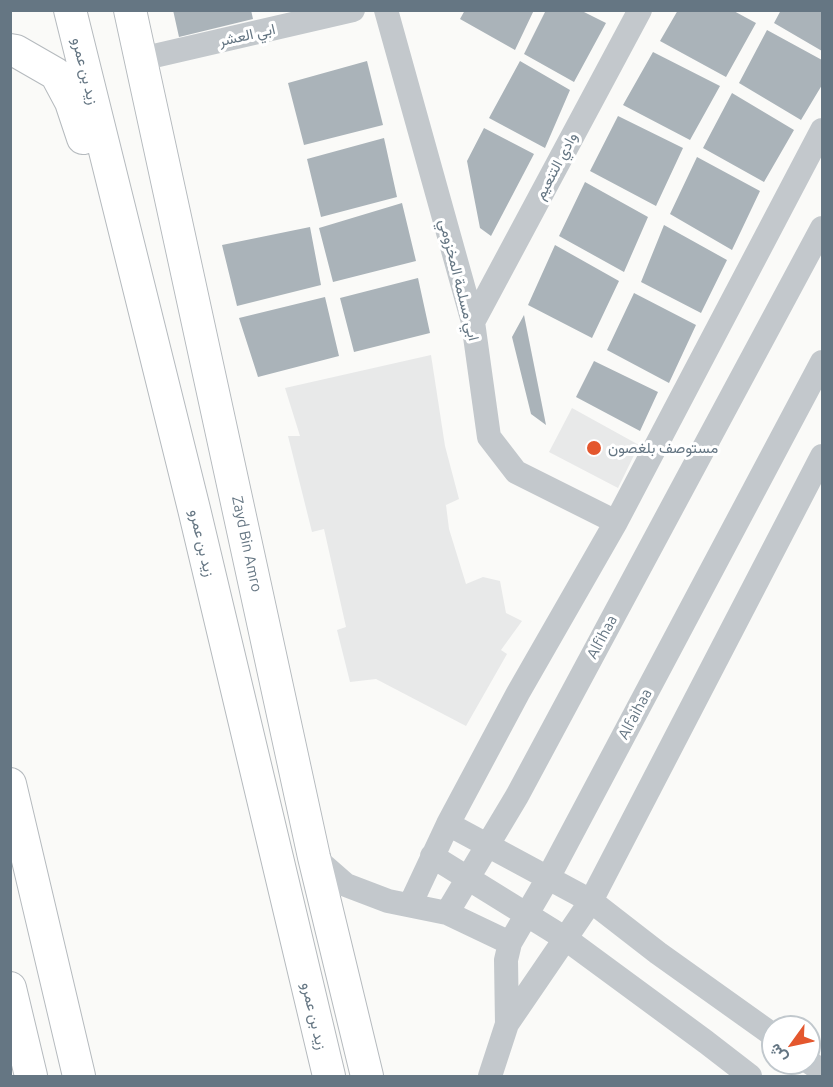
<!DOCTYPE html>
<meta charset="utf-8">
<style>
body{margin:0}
#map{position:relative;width:833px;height:1087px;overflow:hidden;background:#fafaf8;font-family:Ubuntu,Vazirmatn,sans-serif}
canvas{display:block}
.frame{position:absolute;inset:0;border:12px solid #657683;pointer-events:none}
.north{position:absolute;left:761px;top:1015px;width:60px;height:60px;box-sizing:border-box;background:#fff;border:2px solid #c1c8cd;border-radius:50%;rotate:237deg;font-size:16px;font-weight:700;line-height:24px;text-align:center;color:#657683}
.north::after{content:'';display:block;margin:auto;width:21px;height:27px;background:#e4572e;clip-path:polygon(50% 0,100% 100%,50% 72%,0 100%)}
</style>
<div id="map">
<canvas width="833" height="1087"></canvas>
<div class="frame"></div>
<div class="north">ش</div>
</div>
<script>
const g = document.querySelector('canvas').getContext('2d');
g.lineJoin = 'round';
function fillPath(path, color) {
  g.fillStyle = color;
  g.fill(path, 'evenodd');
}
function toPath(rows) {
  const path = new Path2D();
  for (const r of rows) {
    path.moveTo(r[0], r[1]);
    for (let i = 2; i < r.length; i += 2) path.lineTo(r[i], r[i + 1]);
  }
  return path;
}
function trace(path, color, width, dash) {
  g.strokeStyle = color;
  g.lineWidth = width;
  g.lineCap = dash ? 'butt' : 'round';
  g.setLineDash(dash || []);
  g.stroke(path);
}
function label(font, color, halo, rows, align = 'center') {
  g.font = font + ' Ubuntu,Vazirmatn,sans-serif';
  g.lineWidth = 6;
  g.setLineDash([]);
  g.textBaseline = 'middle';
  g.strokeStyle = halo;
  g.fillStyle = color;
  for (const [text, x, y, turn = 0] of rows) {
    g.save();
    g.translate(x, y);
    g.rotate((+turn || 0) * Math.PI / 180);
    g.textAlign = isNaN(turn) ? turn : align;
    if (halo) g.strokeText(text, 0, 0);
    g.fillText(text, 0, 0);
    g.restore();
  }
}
const built = toPath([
 [431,355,445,446,459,499,446,505,449,529,466,584,483,577,500,581,506,613,522,621,501,650,507,654,466,726,376,679,350,682,337,630,346,627,324,529,312,532,288,436,300,436,285,388],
 [572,408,639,445,618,488,549,452]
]);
const building = toPath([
 [173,10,251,10,253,19,179,37],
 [465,10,534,10,515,50,460,19],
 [546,10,580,10,606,23,574,82,524,54],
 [678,10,732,10,756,23,726,77,660,41],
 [781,10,822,10,822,51,774,23],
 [767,30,822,60,822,85,801,120,739,83],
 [653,52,720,86,690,140,623,105],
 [367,61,383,125,304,145,288,83],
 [520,61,570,90,545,148,489,118],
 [732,93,794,130,764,182,703,148],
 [618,116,683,148,656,206,590,171],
 [484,128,534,154,491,236,480,228,467,161],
 [384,138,397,197,321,217,307,159],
 [697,157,760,191,732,250,670,214],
 [585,182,648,217,624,272,559,236],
 [402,203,416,261,333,282,319,228],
 [664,225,727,260,701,313,641,282],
 [310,227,321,285,237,306,222,245],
 [555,245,619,281,592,338,528,305],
 [418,278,430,333,354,352,340,298],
 [634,293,696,325,669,383,607,350],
 [325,297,339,356,258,377,239,318],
 [524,315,546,425,531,414,512,337],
 [594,361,658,392,640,431,576,397]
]);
const minor = toPath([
 [386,10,473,322,489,437,516,472,616,522],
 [141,59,353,10],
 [473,322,640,10],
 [448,824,591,901,658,953,773,1035],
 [432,856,566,939,706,1042,750,1076],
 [314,857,346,885,388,901,447,913,517,796,822,228],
 [410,905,448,824,518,693,616,522,822,130],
 [447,913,510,943],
 [507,1024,591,901,822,456],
 [809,1062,822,1071],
 [490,1076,507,1024,506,960,510,943,548,878,822,362]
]);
const major = toPath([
 [70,10,194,509,329,1076],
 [130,10,314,857,367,1076],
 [10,50,16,51,56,74,71,102,83,138],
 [10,784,79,1076],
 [10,988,31,1076]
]);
const markers = [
 [594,448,8,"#e4572e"]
];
const streetNames = [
 ["ابي العشر",247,35,-13],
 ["زيد بن عمرو",85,71,76],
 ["وادي التنعيم",556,166,-62],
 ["ابي مسلمة المخزومي",459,280,76],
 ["زيد بن عمرو",202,543,77],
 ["Zayd Bin Amro",247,544,78],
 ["Alfihaa",602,637,-62],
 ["Alfaihaa",635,714,-62],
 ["زيد بن عمرو",314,1016,77]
];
const poiNames = [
 ["مستوصف بلغصون",608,448]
];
fillPath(built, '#e8e9e9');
fillPath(building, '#aab3b9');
trace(major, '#b5babe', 34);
trace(minor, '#c3c8cc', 24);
trace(major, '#fff', 32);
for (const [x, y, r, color] of markers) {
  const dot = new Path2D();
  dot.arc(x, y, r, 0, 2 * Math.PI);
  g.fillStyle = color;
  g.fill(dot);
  trace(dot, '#fff', 2);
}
label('15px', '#657683', '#fff', streetNames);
label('15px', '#657683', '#fff', poiNames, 'left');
</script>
